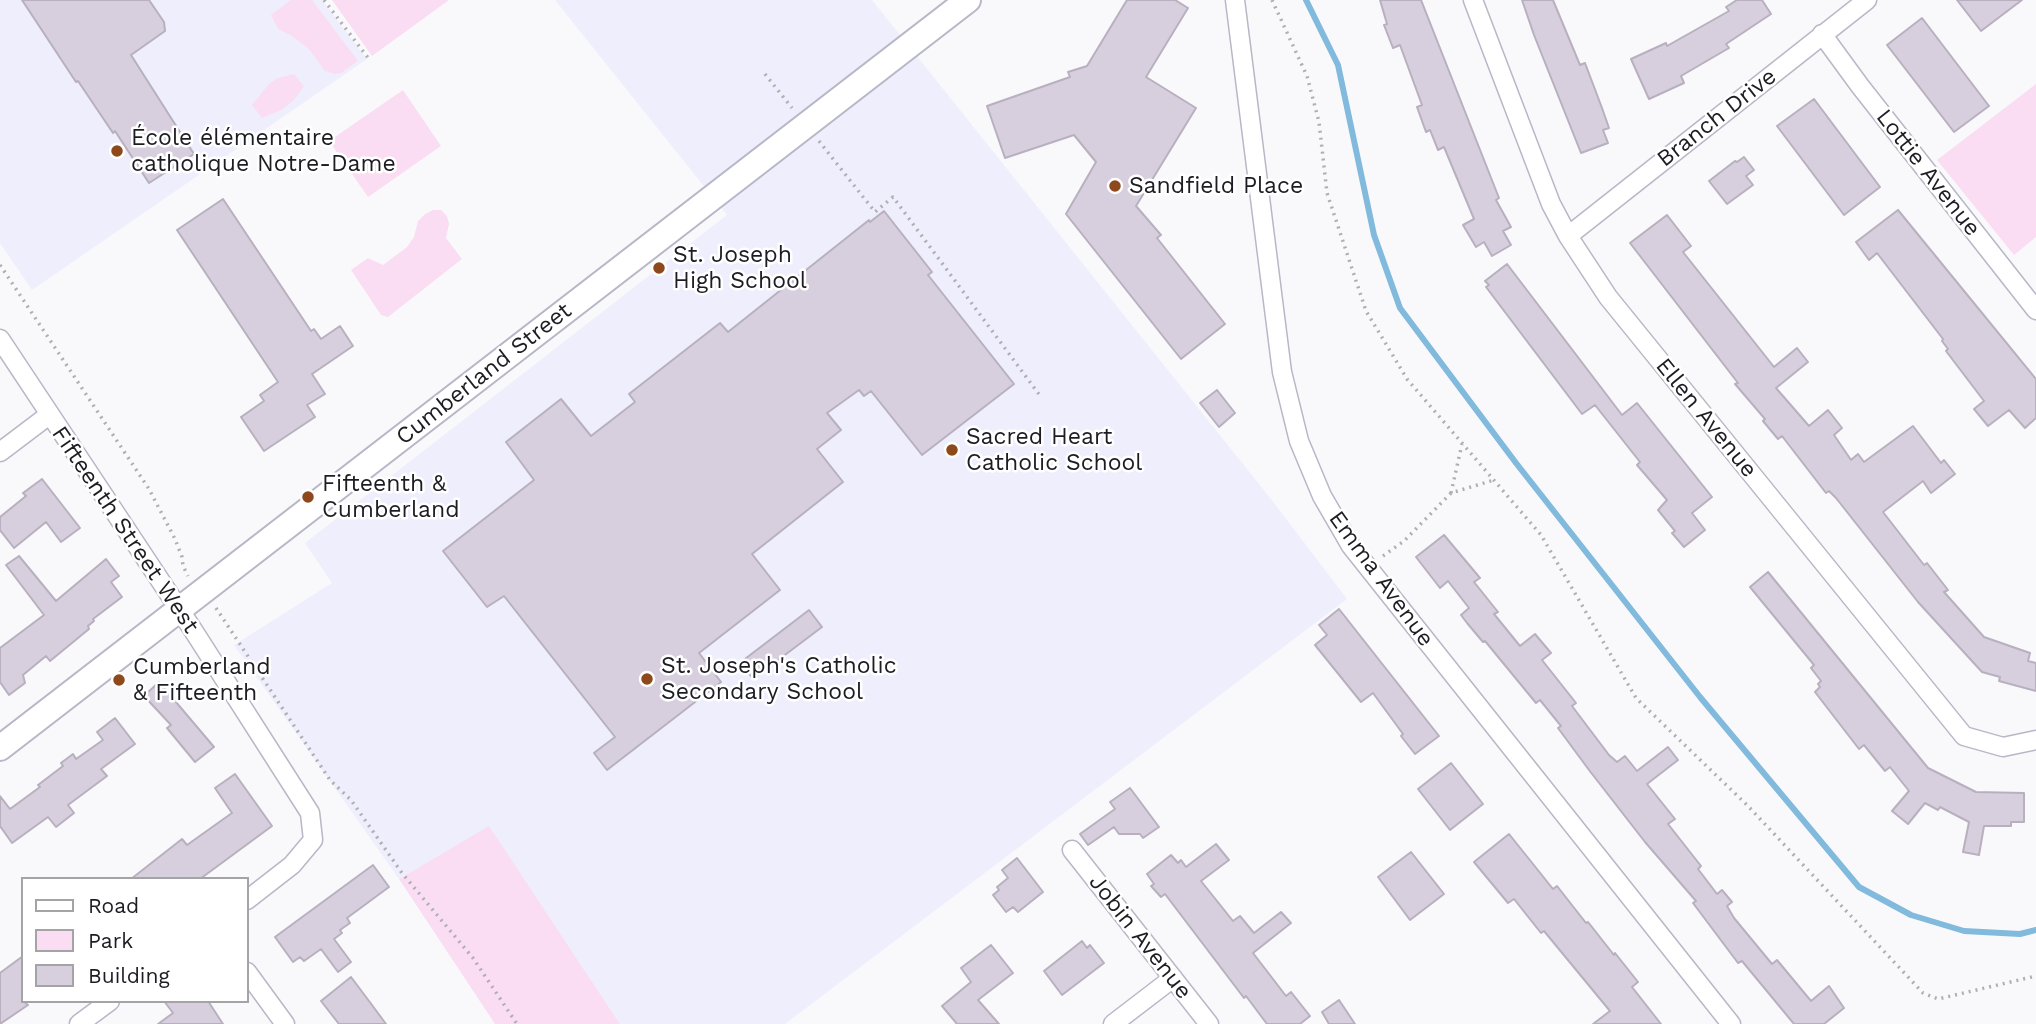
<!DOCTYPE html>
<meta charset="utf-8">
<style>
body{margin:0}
#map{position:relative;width:2036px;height:1024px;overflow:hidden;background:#f9f9fc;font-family:"Work Sans",sans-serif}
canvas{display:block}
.legend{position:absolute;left:21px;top:877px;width:228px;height:126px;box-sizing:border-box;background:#fff;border:2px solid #a4a4a7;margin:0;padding:9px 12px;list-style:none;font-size:21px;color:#1c1c22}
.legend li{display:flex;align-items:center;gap:14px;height:35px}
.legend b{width:35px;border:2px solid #a4a4a7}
</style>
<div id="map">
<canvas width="2036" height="1024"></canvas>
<ul class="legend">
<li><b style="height:9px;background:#fff"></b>Road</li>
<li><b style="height:19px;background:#fbddf3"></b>Park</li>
<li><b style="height:19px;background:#d7cfde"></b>Building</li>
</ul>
</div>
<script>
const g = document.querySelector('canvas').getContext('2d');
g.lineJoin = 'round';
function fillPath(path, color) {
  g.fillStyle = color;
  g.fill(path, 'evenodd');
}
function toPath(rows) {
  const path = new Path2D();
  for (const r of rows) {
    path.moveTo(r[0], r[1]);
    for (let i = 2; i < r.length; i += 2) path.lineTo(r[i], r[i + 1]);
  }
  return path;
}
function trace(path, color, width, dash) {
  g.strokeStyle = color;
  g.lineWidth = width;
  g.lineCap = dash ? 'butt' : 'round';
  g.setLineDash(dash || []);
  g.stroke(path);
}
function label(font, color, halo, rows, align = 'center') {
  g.font = font + ' "Work Sans",sans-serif';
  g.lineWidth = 5;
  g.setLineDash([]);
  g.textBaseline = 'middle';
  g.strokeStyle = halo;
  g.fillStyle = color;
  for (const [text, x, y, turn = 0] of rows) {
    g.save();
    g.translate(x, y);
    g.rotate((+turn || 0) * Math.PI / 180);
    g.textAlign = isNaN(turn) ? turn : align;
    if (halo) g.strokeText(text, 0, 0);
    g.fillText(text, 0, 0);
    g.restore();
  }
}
const built = toPath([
 [0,0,322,0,367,59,32,290,0,243],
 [555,0,872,0,1271,499,1347,599,785,1024,620,1024,489,827,399,879,234,645,332,583,305,543,727,215]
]);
const green = toPath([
 [291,0,312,0,358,61,341,73,335,74,325,71,309,49,292,36,278,29,271,15],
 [332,0,449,0,372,56],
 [294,74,304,86,294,100,281,110,262,118,252,105,269,84,278,78],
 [2036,84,2036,237,2014,255,1937,160],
 [403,90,441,146,368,197,329,141],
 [433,210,441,210,447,216,449,224,446,238,462,259,388,317,381,315,351,270,368,258,383,265,407,247,414,237,418,221,425,214],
 [489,826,620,1024,495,1024,399,879]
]);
const stream = toPath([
 [1306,0,1338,65,1374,235,1400,308,1516,463,1700,697,1859,887,1911,915,1964,931,2020,934,2036,930]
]);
const building = toPath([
 [22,0,149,0,164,22,165,31,131,55,194,154,149,183,115,131,113,133,78,81,76,82,22,0],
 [1127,0,1175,0,1188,8,1146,77,1196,108,1136,206,1161,235,1157,238,1225,324,1181,359,1066,214,1096,162,1074,135,1005,158,987,106,1070,77,1068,72,1087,66,1127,0],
 [1380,0,1421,0,1499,198,1496,200,1511,227,1503,231,1511,245,1492,256,1484,242,1476,247,1463,225,1474,219,1444,147,1438,150,1430,130,1426,132,1417,107,1422,105,1400,45,1393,48,1384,25,1387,24,1380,0],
 [1522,0,1553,0,1580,65,1585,63,1602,108,1609,128,1603,130,1608,143,1581,153,1534,35,1522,0],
 [1737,0,1762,0,1771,14,1726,44,1729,48,1681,76,1684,83,1649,99,1631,59,1666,43,1667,46,1729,11,1726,7,1737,0],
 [1957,0,2022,0,1981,31,1957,0],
 [1922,18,1989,106,1954,132,1887,45,1922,18],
 [1814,99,1880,187,1844,215,1777,126,1814,99],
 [1744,157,1754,170,1746,176,1753,185,1727,204,1709,181,1735,161,1737,162,1744,157],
 [223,199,311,331,314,329,321,339,340,326,353,346,312,374,325,394,307,405,315,417,264,451,241,417,264,401,260,395,278,382,177,230,223,199],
 [1898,210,2036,379,2036,418,2025,428,2009,410,1988,426,1974,409,1984,401,1946,351,1948,349,1942,341,1943,339,1877,253,1869,260,1856,242,1898,210],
 [884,211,932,272,928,275,1014,384,922,455,871,391,864,396,859,390,827,413,841,430,817,449,843,482,752,554,780,590,699,653,721,682,607,770,594,753,615,737,504,596,487,607,443,551,534,480,506,442,561,399,591,436,635,402,629,394,720,323,728,332,869,220,870,222,884,211],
 [1667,215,1691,246,1683,252,1774,367,1797,348,1808,362,1776,388,1809,426,1828,410,1842,428,1834,435,1851,460,1858,454,1864,462,1913,426,1941,463,1944,460,1955,474,1931,493,1923,481,1883,512,1924,565,1927,563,1948,590,1944,592,1984,637,2030,653,2028,661,2036,663,2036,691,1999,681,2000,677,1982,672,1918,602,1836,498,1829,491,1826,493,1782,436,1778,439,1763,421,1765,419,1735,384,1738,383,1630,243,1667,215],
 [1507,264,1622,415,1637,403,1712,497,1692,513,1705,530,1684,547,1672,533,1675,531,1658,510,1667,500,1637,465,1640,462,1595,405,1582,414,1486,287,1489,285,1485,281,1507,264],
 [1217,390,1235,413,1219,427,1200,403,1217,390],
 [42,479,80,528,61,542,46,522,14,548,0,530,0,517,26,496,23,493,42,479],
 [1444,535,1480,578,1474,582,1498,612,1494,614,1520,646,1535,634,1551,653,1542,660,1576,703,1572,706,1609,755,1617,762,1625,756,1637,771,1668,747,1678,760,1647,784,1675,819,1668,824,1701,866,1698,869,1717,894,1722,890,1732,902,1727,906,1734,918,1772,964,1777,960,1811,1001,1829,986,1844,1008,1824,1024,1794,1024,1742,961,1738,963,1693,903,1696,901,1645,842,1589,770,1558,728,1561,726,1540,700,1536,703,1485,641,1483,642,1467,623,1461,615,1469,608,1448,581,1440,588,1416,557,1444,535],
 [19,556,56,601,106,559,119,576,111,582,122,597,93,619,94,621,88,626,89,629,50,661,46,656,23,675,25,683,9,695,0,682,0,648,44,615,6,565,19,556],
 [1768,572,1928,768,1976,792,2024,793,2024,822,2011,822,2011,826,1984,826,1979,855,1963,852,1969,822,1940,807,1938,810,1925,803,1908,824,1892,811,1909,791,1890,767,1885,771,1864,745,1859,749,1815,692,1820,687,1818,684,1821,681,1811,668,1814,665,1750,587,1768,572],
 [1339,609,1439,736,1415,754,1401,736,1403,734,1373,693,1361,702,1315,645,1327,635,1319,625,1339,609],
 [809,610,822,627,753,679,741,662,809,610],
 [159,682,214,747,195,762,167,728,171,725,144,696,159,682],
 [115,718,135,744,101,769,107,776,68,805,74,813,56,827,48,817,12,843,0,826,0,796,10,809,40,787,38,785,63,766,61,763,73,754,76,759,103,740,97,732,115,718],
 [1451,763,1483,804,1450,830,1418,789,1451,763],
 [235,774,272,826,200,879,131,879,182,839,187,845,232,813,215,788,235,774],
 [1130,788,1159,827,1143,838,1140,834,1119,834,1114,827,1088,845,1080,834,1115,809,1110,802,1130,788],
 [1509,834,1553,889,1557,886,1586,923,1588,922,1614,955,1615,953,1638,982,1632,987,1661,1024,1593,1024,1610,1011,1544,931,1541,933,1514,899,1508,903,1474,862,1509,834],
 [1216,844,1229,860,1201,881,1233,921,1240,916,1254,933,1281,912,1291,923,1253,953,1286,996,1291,992,1310,1016,1300,1024,1267,1024,1246,996,1244,998,1165,894,1161,897,1151,886,1154,884,1147,874,1171,855,1178,863,1181,860,1186,867,1216,844],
 [1411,852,1444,894,1410,920,1378,877,1411,852],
 [1017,858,1043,892,1018,912,1013,907,1006,912,993,895,999,890,997,887,1008,878,1002,870,1017,858],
 [373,865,389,887,347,918,350,923,340,930,342,933,334,939,351,962,338,972,321,949,304,961,300,957,293,962,275,937,373,865],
 [1082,941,1087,948,1090,945,1104,963,1062,995,1044,971,1082,941],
 [991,945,1013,973,978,1000,999,1024,957,1024,942,1006,971,982,961,968,991,945],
 [23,956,23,1001,28,1005,0,1024,0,973,23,956],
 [351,977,372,1005,386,1024,339,1024,321,1001,351,977],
 [1339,1000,1355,1024,1329,1024,1322,1012,1339,1000],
 [164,1001,208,1001,223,1024,158,1024,173,1013,164,1001]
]);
const path = toPath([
 [324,0,369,59],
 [1272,0,1307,76,1319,122,1327,193,1366,311,1407,379,1541,535,1636,698,1748,806,1923,993,1938,999,2036,976],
 [765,74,792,108],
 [819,141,875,212,893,197,1041,397],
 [0,265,149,489,175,539,182,557,183,566,188,576],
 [1451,493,1462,444],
 [1383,556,1404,541,1451,493,1494,480],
 [216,608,330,780,351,800,402,873,473,958,517,1024]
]);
const street = toPath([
 [1235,0,1282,372,1299,441,1322,496,1351,546,1731,1024],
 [1473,0,1551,204,1568,236,1608,297,1964,736,2003,747,2036,740],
 [1822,34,1860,86,2036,310],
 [1568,236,1867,0],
 [0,339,193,630,310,813,313,840,292,865,247,900],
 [0,452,49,415],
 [1072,850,1209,1024],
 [247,972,285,1024],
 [79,1024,110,1001],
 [1113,1024,1173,978]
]);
const secondary = toPath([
 [0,748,968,0]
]);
const markers = [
 [117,151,7,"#8d491c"],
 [1115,186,7,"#8d491c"],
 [659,268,7,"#8d491c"],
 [952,450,7,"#8d491c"],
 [308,497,7,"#8d491c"],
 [647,679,7,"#8d491c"],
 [119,680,7,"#8d491c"]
];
const streetNames = [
 ["Branch Drive",1717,118,-38],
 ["Lottie Avenue",1928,173,52],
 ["Cumberland Street",484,374,-38],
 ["Ellen Avenue",1706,418,51],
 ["Fifteenth Street West",125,530,56],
 ["Emma Avenue",1381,579,54],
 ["Jobin Avenue",1140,937,52]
];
const poiNames = [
 ["École élémentaire",131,138],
 ["catholique Notre-Dame",131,164],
 ["Sandfield Place",1129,186],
 ["St. Joseph",673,255],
 ["High School",673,281],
 ["Sacred Heart",966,437],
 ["Catholic School",966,463],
 ["Fifteenth &",322,484],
 ["Cumberland",322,510],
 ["St. Joseph's Catholic",661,666],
 ["Secondary School",661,692],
 ["Cumberland",133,667],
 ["& Fifteenth",133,693]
];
fillPath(built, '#eeeefd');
fillPath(green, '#fbddf3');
trace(stream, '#81badc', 6);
fillPath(building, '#d7cfde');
trace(building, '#b8b0bf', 2);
trace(street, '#b7b7c7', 21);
trace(secondary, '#b7b7c7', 28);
trace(path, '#afafb3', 3.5, [2, 5]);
trace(street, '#fff', 18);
trace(secondary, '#fff', 24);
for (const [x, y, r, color] of markers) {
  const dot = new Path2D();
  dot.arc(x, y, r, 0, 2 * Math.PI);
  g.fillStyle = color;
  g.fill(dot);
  trace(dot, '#fff', 2.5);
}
label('23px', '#1c1c22', '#fff', streetNames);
label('23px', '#1c1c22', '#fff', poiNames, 'left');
</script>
